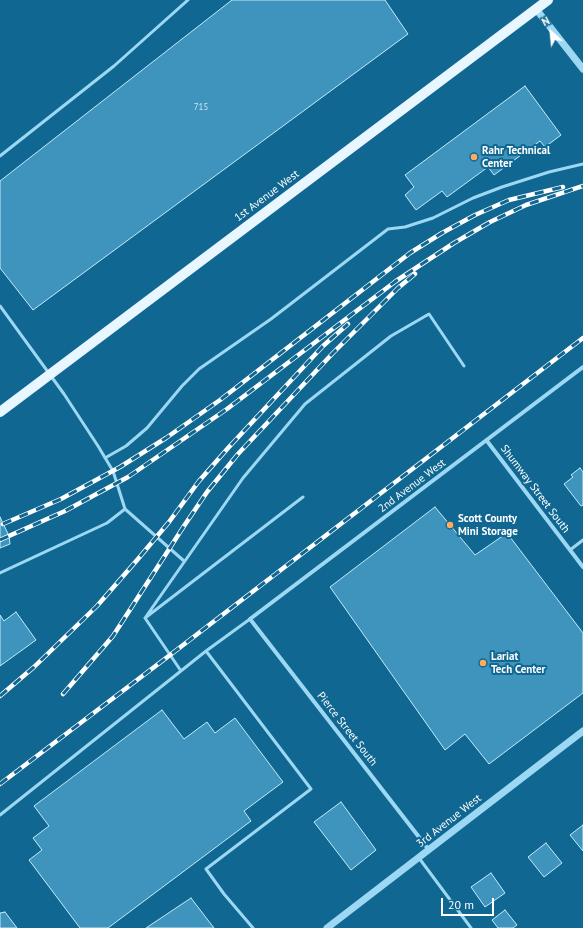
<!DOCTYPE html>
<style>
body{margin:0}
#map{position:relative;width:583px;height:928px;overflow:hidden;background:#106791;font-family:"PT Sans",sans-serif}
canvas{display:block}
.north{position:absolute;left:531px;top:12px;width:40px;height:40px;-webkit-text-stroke:3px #106791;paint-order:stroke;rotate:333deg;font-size:11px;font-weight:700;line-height:16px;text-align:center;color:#fff}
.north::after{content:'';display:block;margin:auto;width:14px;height:18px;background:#fff;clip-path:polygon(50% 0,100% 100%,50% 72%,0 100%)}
.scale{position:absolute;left:441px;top:898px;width:53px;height:18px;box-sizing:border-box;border:2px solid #fff;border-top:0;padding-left:5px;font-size:12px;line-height:14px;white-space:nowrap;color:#fff;-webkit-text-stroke:3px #106791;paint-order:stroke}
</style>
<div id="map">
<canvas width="583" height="928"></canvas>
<div class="north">N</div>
<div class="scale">20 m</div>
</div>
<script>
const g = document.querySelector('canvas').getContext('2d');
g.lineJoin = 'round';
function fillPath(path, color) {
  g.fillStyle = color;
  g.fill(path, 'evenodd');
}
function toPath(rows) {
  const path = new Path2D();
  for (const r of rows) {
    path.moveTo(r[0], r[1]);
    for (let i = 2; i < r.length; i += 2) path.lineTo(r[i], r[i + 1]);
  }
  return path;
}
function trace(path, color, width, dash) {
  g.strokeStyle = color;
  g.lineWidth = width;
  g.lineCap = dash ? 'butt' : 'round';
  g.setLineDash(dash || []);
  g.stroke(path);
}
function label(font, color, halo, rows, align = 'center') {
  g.font = font + ' "PT Sans",sans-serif';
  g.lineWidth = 4;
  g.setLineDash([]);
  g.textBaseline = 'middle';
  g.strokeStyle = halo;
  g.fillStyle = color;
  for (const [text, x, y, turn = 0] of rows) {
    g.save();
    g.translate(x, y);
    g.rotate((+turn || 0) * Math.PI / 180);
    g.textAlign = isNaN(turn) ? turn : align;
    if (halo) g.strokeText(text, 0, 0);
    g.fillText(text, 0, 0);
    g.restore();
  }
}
const building = toPath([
 [232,0,385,0,408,34,33,310,0,268,0,181,232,0],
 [525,86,561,135,545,147,540,141,494,175,488,167,447,197,442,191,416,210,405,195,414,187,405,175,525,86],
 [580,468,583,472,583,505,581,506,564,484,573,477,571,475,580,468],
 [435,507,475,555,507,533,583,633,583,693,489,764,465,734,445,750,330,587,435,507],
 [0,517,9,536,10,544,0,548,0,517],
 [16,612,36,640,0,666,0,615,4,621,16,612],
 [162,710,184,739,207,722,215,733,235,718,283,782,244,811,251,821,108,928,80,928,29,860,42,850,33,838,49,826,34,806,162,710],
 [341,802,376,850,351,870,314,822,341,802],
 [583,825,583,851,570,835,583,825],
 [546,843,562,863,544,877,528,857,546,843],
 [491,873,505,893,485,907,471,887,491,873],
 [191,898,214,928,146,928,191,898],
 [505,910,517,925,513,928,498,928,492,920,505,910],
 [5,912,17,928,0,928,0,913,5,912]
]);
const service = toPath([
 [0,156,114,66,188,0],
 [0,306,64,394,98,446,113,471,125,509,107,523,0,573],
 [105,458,126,446,147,428,182,386,199,369,271,319,388,229,405,227,433,218,473,198,502,187,549,172,583,164],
 [125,509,184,561],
 [570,550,583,540],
 [145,618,243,478,305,404,391,336,429,314,464,366],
 [250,619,206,651,311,789,206,869,224,894,253,928],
 [181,671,145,618,303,497],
 [0,815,206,651],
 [419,858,471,928]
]);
const minor = toPath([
 [487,441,583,567],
 [429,850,250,619,583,367]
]);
const tertiary = toPath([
 [536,9,583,69],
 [327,928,583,731]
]);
const primary = toPath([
 [0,412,548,0]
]);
const rail = toPath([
 [3,524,61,499,120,467,166,438,220,400,410,253,442,233,475,215,509,200,563,187],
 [0,540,65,511,128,477,227,409,396,281,454,243,490,222,526,205,583,186],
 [63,694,113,636,184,526,207,492,238,454,333,353,398,288,415,274],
 [0,696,34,667,97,606,138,559,169,522,199,481,229,447,323,346,348,324],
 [0,784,174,652,583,338]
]);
const markers = [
 [474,157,4,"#ffaa5e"],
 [450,525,4,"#ffaa5e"],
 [483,663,4,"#ffaa5e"]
];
const numberNames = [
 ["715",201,107]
];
const poiNames = [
 ["Rahr Technical",482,151],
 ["Center",482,164],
 ["Scott County",458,519],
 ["Mini Storage",458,532],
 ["Lariat",491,657],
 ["Tech Center",491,670]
];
const streetNames = [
 ["1st Avenue West",267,196,-37],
 ["2nd Avenue West",412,486,-37],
 ["Shumway Street South",535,489,53],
 ["Pierce Street South",347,729,52],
 ["3rd Avenue West",449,821,-38]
];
fillPath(building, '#3e94bc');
trace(building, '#c3ebfd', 1);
trace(service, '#9cd8f3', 3);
trace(minor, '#9cd8f3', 4);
trace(tertiary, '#9cd8f3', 7);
trace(primary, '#e8f6ff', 10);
trace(rail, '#fff', 4.5);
trace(rail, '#106791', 3, [9]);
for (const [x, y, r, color] of markers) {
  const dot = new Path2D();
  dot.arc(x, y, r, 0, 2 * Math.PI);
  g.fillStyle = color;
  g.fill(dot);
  trace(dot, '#106791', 1.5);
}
label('9px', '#cfe4ee', null, numberNames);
label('bold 11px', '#fff', '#106791', poiNames, 'left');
label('11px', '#fff', '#106791', streetNames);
</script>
